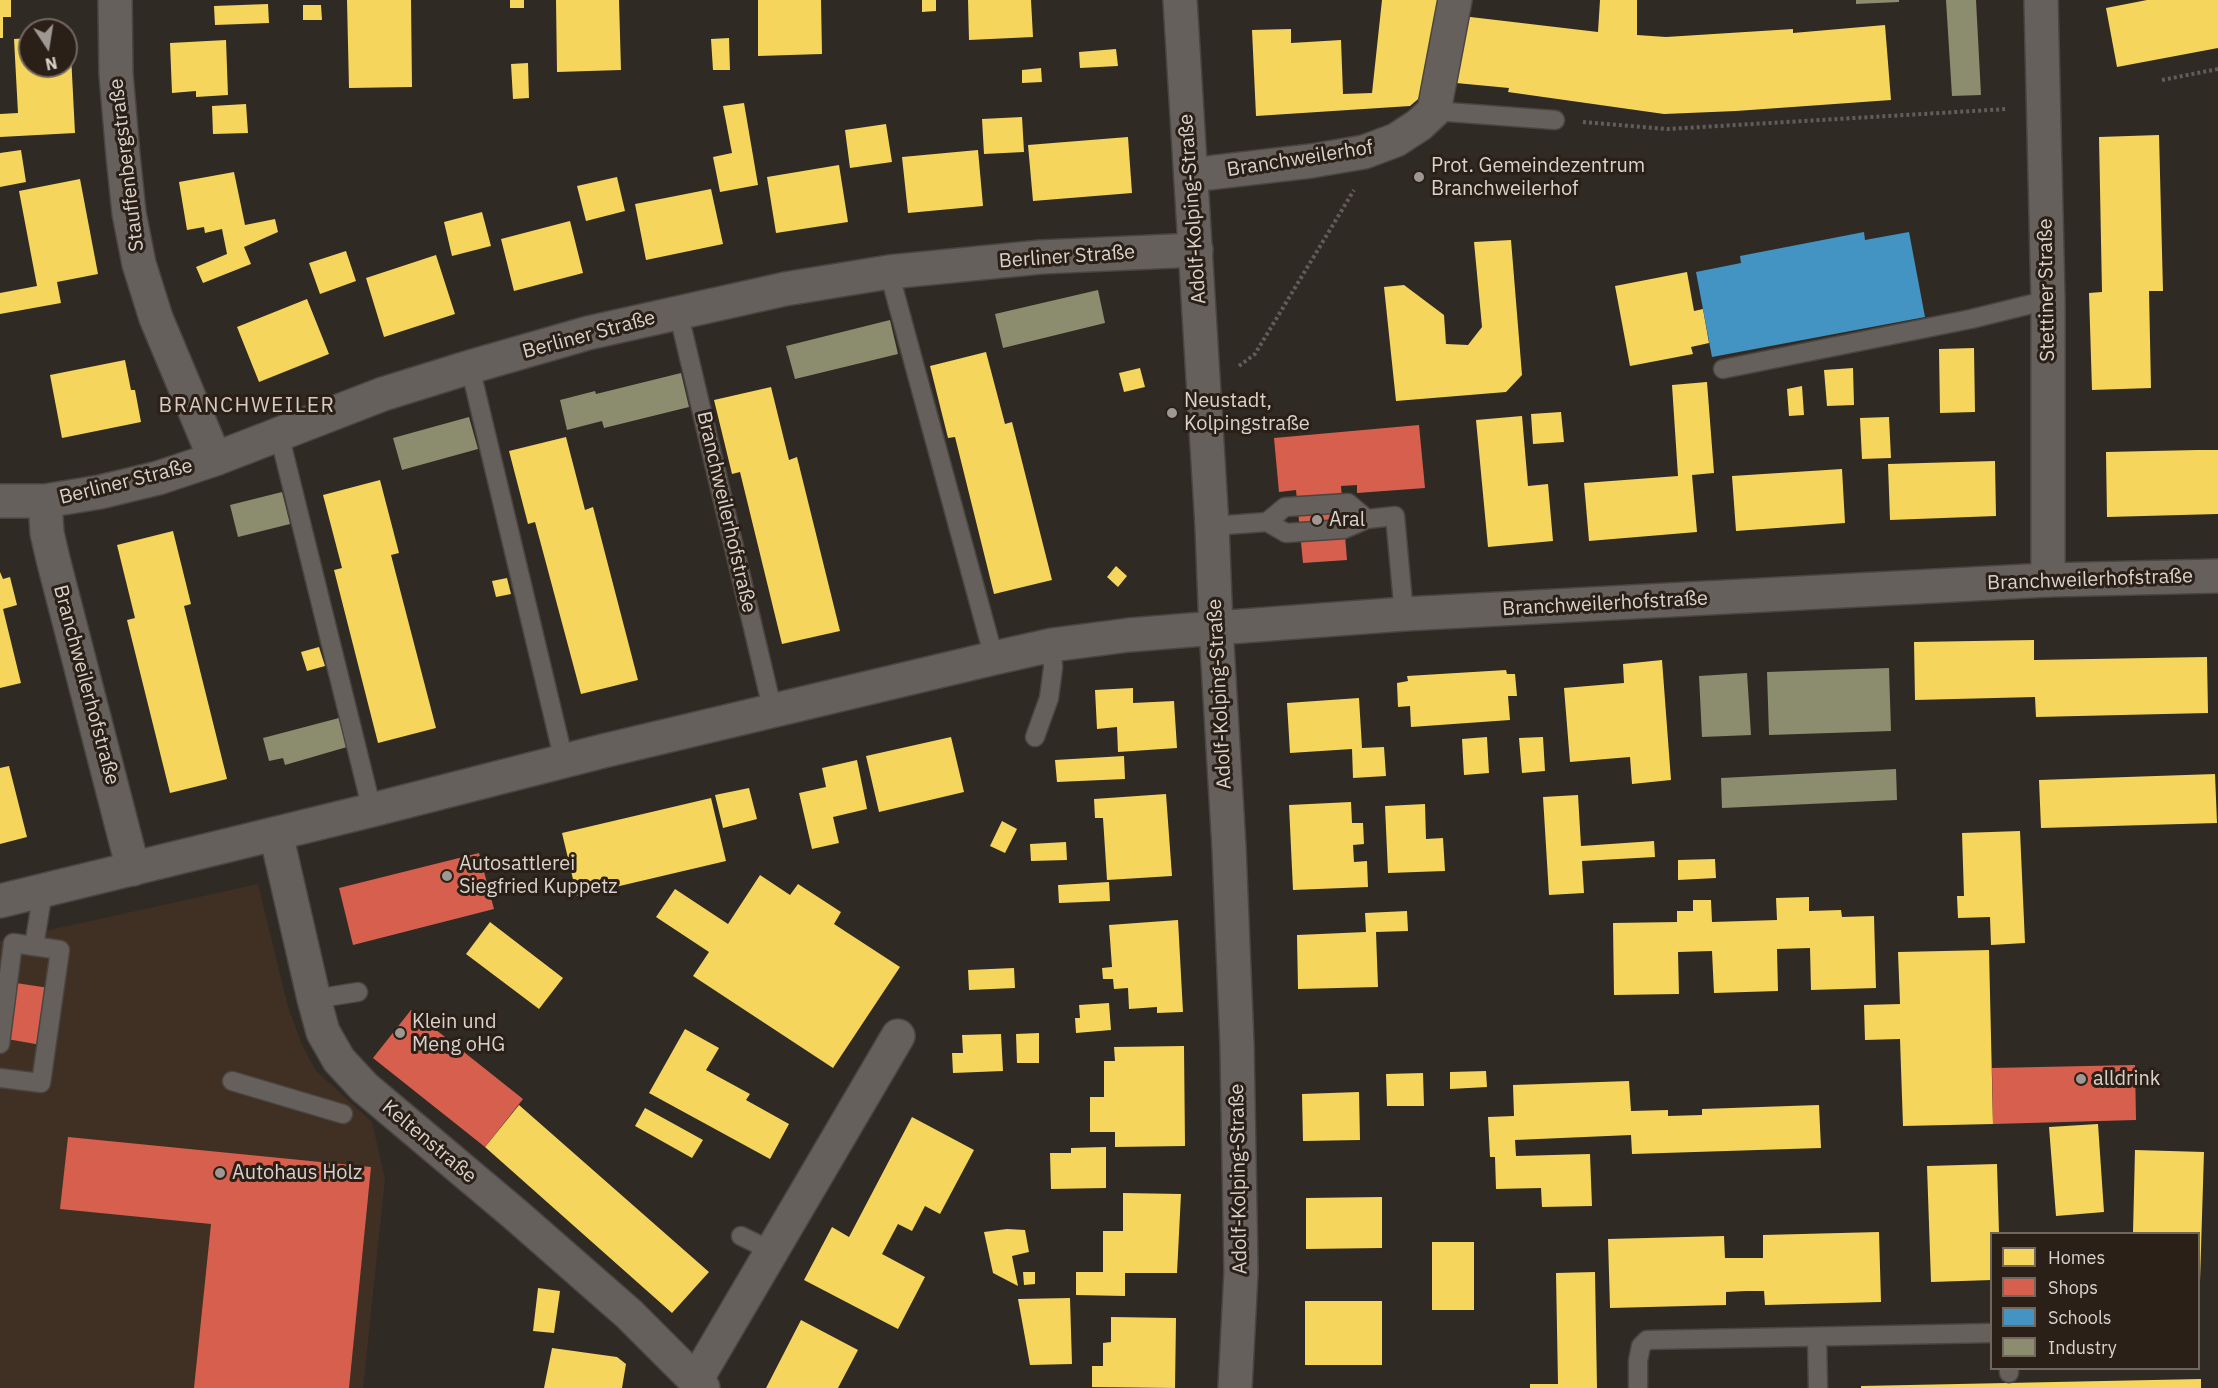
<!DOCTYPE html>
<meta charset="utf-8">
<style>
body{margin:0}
#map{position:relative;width:2218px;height:1388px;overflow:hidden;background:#302a25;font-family:"IBM Plex Sans",sans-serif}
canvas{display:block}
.legend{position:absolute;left:1990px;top:1232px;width:210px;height:138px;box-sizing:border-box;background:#2b2017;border:2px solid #71675f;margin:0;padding:8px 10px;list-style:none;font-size:18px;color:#dad2cc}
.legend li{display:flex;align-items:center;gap:12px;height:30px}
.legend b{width:30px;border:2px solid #71675f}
.north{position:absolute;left:18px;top:18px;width:60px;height:60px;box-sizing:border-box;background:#2b2017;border:2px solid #71675f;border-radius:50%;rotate:168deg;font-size:16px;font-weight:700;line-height:24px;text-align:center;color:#dad2cc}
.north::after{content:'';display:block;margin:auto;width:21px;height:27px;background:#9e9792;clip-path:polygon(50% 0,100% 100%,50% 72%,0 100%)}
</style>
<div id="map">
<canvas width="2218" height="1388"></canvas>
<ul class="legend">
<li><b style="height:16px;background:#f6d55c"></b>Homes</li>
<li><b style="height:16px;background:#d6604d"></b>Shops</li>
<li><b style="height:16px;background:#4393c3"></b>Schools</li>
<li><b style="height:16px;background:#8c8c6e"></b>Industry</li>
</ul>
<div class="north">N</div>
</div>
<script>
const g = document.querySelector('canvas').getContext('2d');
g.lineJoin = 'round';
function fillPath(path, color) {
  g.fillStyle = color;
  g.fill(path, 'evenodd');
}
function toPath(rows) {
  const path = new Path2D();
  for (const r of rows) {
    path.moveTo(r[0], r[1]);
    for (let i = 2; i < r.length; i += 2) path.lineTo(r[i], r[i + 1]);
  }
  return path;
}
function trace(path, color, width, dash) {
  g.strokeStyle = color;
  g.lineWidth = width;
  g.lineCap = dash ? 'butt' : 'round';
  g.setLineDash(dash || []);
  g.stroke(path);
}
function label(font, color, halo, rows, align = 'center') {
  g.font = font + ' "IBM Plex Sans",sans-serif';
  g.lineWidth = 6;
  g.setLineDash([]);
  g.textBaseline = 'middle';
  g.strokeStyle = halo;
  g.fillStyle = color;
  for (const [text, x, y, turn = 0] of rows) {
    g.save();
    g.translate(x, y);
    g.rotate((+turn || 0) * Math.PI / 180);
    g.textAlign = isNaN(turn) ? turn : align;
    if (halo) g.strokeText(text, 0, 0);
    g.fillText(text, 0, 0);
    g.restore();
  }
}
const built = toPath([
 [258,884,288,1007,302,1045,316,1071,372,1122,385,1179,363,1388,0,1388,0,941]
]);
const homes = toPath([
 [0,0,11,0,11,17,3,17,3,38,0,38],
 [347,0,411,0,412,87,349,88],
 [510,0,524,0,524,8,510,8],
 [556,0,619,0,621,70,557,72],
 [758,0,821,0,822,54,758,56],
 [922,0,936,0,936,11,922,12],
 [968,0,1031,0,1033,37,969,40],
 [1382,0,1442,0,1430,89,1410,106,1256,116,1252,30,1291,29,1291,43,1341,40,1343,94,1372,93],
 [1600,0,1637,0,1637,35,1666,37,1793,29,1793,33,1885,25,1891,100,1736,111,1664,114,1508,92,1509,88,1456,83,1462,16,1598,32],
 [2147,0,2218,0,2218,48,2117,67,2106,8],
 [268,4,269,23,215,25,214,6],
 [303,5,321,5,322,20,303,20],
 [66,35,70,35,75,133,0,137,0,114,18,113,14,39,30,38,30,66,66,66],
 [729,38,730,70,713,70,711,39],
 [226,40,228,95,196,97,196,91,172,93,170,43],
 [1116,49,1118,66,1080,68,1079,52],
 [528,63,529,98,513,99,511,64],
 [1041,68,1042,82,1022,83,1022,70],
 [744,103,758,185,720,192,713,157,732,153,723,106],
 [246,104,248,133,213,134,212,106],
 [1022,117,1024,152,984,154,982,119],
 [886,124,892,162,850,168,845,130],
 [2159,135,2163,291,2149,291,2151,388,2092,390,2089,293,2102,292,2099,137],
 [1128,137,1132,193,1033,201,1028,145],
 [21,150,26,182,0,187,0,153],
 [978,150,983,206,908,213,902,157],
 [839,165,848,222,776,233,767,177],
 [234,172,245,225,275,219,278,232,244,247,251,264,203,283,196,267,227,254,222,229,205,233,204,227,187,230,179,182],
 [617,177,625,211,586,221,577,186],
 [80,179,98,274,57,282,61,303,0,314,0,293,37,286,19,191],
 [711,189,723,244,646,260,635,204],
 [482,212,491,246,452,256,444,222],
 [570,221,583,273,514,291,501,239],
 [1511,240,1522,375,1506,392,1396,401,1384,287,1404,285,1444,315,1446,344,1468,345,1482,327,1474,242],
 [346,251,356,281,320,294,309,263],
 [436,255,455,314,384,337,366,278],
 [1687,272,1694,311,1703,309,1709,343,1691,347,1693,354,1630,366,1615,286],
 [307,299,329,354,259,382,237,327],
 [1974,348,1975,412,1940,413,1939,349],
 [986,352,1005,424,1012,422,1052,580,994,594,955,437,948,438,930,366],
 [125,360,131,390,135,390,141,422,62,438,50,375],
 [1140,368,1145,387,1124,392,1119,373],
 [1853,368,1854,405,1827,406,1824,370],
 [1707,382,1714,473,1692,475,1697,532,1589,541,1584,483,1678,476,1672,385],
 [1802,386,1804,415,1789,416,1787,389],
 [771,387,789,460,797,457,840,631,782,644,740,472,732,474,714,400],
 [1561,412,1564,442,1533,444,1531,414],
 [1522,416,1528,486,1548,484,1553,541,1488,547,1476,420],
 [1889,417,1891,458,1862,459,1860,418],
 [566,437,585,510,593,507,638,680,581,694,535,522,528,524,509,451],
 [2197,450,2218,450,2218,514,2107,517,2106,452],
 [1995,461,1996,516,1890,520,1888,464],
 [1842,469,1845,523,1736,531,1732,476],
 [380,480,399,553,391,555,436,728,378,743,334,570,342,568,323,495],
 [173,531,191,604,184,606,227,779,170,793,127,620,135,618,117,545],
 [1116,566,1127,576,1118,587,1107,577],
 [0,572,3,579,10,577,17,605,3,609,21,683,0,688],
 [507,578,511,594,496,597,492,581],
 [2034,640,2034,660,2207,657,2208,713,2036,717,2035,697,1915,700,1914,642],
 [319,647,325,666,307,671,301,652],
 [1662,660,1671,780,1632,784,1630,757,1570,762,1564,688,1624,683,1623,664],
 [1506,670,1507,674,1515,674,1517,696,1508,696,1510,720,1411,727,1410,706,1398,707,1397,683,1408,681,1407,676],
 [1133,688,1133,703,1174,701,1177,748,1118,752,1117,727,1097,729,1095,690],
 [1359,698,1362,748,1384,747,1386,776,1353,778,1352,749,1290,753,1287,703],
 [951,737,964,792,879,812,866,756],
 [1487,737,1489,773,1464,775,1462,739],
 [1543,737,1545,771,1522,773,1519,738],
 [1124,756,1125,779,1057,782,1055,760],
 [857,760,867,809,833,817,839,843,812,849,799,793,826,787,822,768],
 [9,766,27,837,0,844,0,768],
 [2215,774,2217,823,2041,828,2039,780],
 [749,788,757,819,723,828,715,795],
 [1166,794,1172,876,1107,880,1103,818,1095,818,1094,799],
 [1578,795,1581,846,1654,841,1655,857,1582,861,1584,893,1549,895,1543,797],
 [711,798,726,861,577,896,562,833],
 [1351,802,1352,823,1363,823,1364,844,1353,845,1354,862,1367,861,1368,887,1293,890,1289,805],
 [1425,804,1426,839,1443,838,1445,871,1388,873,1385,806],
 [1002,821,1017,829,1005,853,990,846],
 [2020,831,2025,943,1991,945,1990,917,1958,918,1957,896,1964,896,1962,833],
 [1066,842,1067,860,1031,861,1030,844],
 [1715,859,1716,878,1678,880,1678,860],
 [760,875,790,895,798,884,841,912,834,924,900,967,833,1068,693,976,709,952,656,917,675,889,728,924],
 [1109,882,1110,901,1059,903,1058,885],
 [1809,897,1809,911,1841,910,1842,917,1874,916,1876,988,1811,990,1810,948,1777,949,1778,991,1714,993,1712,951,1678,952,1679,994,1614,995,1613,923,1677,922,1677,911,1693,911,1693,900,1711,900,1712,922,1777,920,1776,898],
 [1407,911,1408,931,1376,932,1378,987,1298,989,1297,935,1366,932,1365,913],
 [1178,920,1183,1012,1157,1013,1157,1007,1129,1009,1128,988,1114,989,1113,979,1103,979,1102,968,1112,967,1109,925],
 [490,922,563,978,539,1009,466,954],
 [1989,950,1993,1124,1903,1126,1900,1039,1865,1040,1864,1005,1900,1004,1898,952],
 [1014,968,1015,988,969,990,968,970],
 [1109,1003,1111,1030,1076,1033,1075,1018,1080,1018,1079,1005],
 [685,1029,719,1048,706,1070,750,1094,746,1100,789,1124,770,1159,649,1093],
 [1039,1033,1039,1063,1017,1063,1016,1034],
 [1001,1034,1003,1071,953,1073,952,1053,963,1053,962,1035],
 [1184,1046,1185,1146,1115,1147,1115,1132,1090,1132,1090,1097,1104,1097,1104,1061,1115,1061,1114,1047],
 [1486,1071,1487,1087,1450,1089,1450,1072],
 [1423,1073,1424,1106,1387,1106,1386,1074],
 [1629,1081,1631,1111,1668,1110,1668,1116,1702,1115,1702,1109,1819,1105,1821,1148,1632,1154,1631,1135,1515,1140,1516,1156,1590,1154,1592,1206,1542,1207,1541,1188,1496,1189,1495,1157,1490,1157,1488,1117,1514,1116,1513,1085],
 [1359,1092,1360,1140,1303,1141,1302,1094],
 [519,1105,709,1272,672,1313,485,1147],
 [645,1108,703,1140,692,1158,635,1126],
 [912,1117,974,1150,940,1214,925,1206,912,1231,898,1224,882,1254,925,1277,898,1329,804,1280,832,1227,849,1237],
 [2098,1124,2104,1212,2056,1216,2049,1127],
 [1106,1147,1106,1188,1051,1189,1050,1153,1071,1153,1071,1148],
 [2135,1150,2204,1152,2200,1281,2199,1281,2199,1233,2133,1233],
 [1997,1164,1999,1233,1992,1234,1992,1280,1931,1282,1927,1166],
 [1123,1193,1181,1194,1177,1273,1125,1273,1125,1296,1076,1295,1076,1272,1103,1272,1103,1231,1123,1231],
 [1382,1197,1382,1248,1306,1249,1306,1198],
 [1007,1229,1025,1230,1029,1252,1012,1256,1018,1286,993,1273,984,1232],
 [1879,1232,1881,1302,1765,1305,1764,1291,1746,1291,1726,1292,1726,1305,1610,1308,1608,1239,1724,1236,1725,1258,1763,1258,1763,1235],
 [1432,1242,1474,1242,1474,1310,1432,1310],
 [1023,1272,1035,1272,1035,1284,1024,1285],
 [1595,1272,1597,1388,1530,1388,1530,1384,1558,1384,1556,1273],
 [538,1288,560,1291,554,1333,533,1331],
 [1070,1298,1072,1364,1030,1365,1018,1299],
 [1305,1301,1382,1301,1382,1365,1305,1365],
 [1111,1317,1176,1318,1175,1388,1092,1387,1092,1366,1103,1366,1103,1343,1111,1342],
 [801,1320,858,1350,838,1388,766,1388],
 [552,1348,617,1357,626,1364,622,1388,544,1388],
 [2201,1379,2201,1388,1861,1388,1861,1386]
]);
const shops = toPath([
 [1419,425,1425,488,1357,493,1357,485,1341,486,1347,560,1303,563,1296,490,1279,492,1274,438],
 [479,853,494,909,353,945,339,888],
 [16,983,49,988,41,1045,7,1039],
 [411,1010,523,1099,485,1147,373,1058],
 [2135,1065,2136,1120,1993,1124,1992,1068],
 [68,1137,371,1167,349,1388,194,1388,211,1224,60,1209]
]);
const schools = toPath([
 [1864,232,1865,240,1909,232,1925,317,1712,357,1696,272,1741,263,1740,256]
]);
const industry = toPath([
 [1856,0,1899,0,1899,2,1856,4],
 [1946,0,1976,0,1981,95,1952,96],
 [1098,290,1105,323,1003,348,995,314],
 [890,320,898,354,795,379,786,346],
 [681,373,689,407,604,428,602,421,567,430,560,400,595,391,596,394],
 [469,417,478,449,402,470,393,438],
 [282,492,290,524,238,537,230,505],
 [1889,668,1891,731,1769,735,1767,672],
 [1747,673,1751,735,1702,737,1699,676],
 [339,718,347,747,285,765,283,758,269,761,263,738],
 [1896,769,1897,800,1722,808,1721,778]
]);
const path = toPath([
 [2162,80,2218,69],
 [1583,122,1668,129,2007,109],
 [1239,366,1255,354,1354,190]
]);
const lane = toPath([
 [1434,111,1555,120],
 [889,272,994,658],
 [678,311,773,712],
 [470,367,564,761],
 [1723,369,1971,319,2048,300],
 [279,434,372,810],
 [1267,522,1285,507,1348,503,1367,519],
 [1212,526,1267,522,1286,533,1344,529,1367,519,1395,516,1404,614],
 [1035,737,1049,698,1053,668,1052,645],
 [34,946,43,891],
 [314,999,358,992],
 [0,1044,13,943,60,950,41,1083,0,1078],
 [232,1081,343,1114],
 [741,1236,772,1251],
 [1817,1338,1818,1388],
 [2009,1373,2009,1368],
 [1638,1386,1638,1361,1641,1346,1647,1340,1992,1333]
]);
const street = toPath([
 [115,0,116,74,123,155,129,213,139,264,156,318,215,459],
 [2041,0,2048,300,2048,580],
 [1191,175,1311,161,1364,152,1396,140,1419,125,1434,111,1455,0],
 [0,501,45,501,100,492,158,478,215,459,383,394,470,367,588,333,785,289,889,272,1041,257,1196,250],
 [45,501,47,533,53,559,133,869],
 [276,834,314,999,323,1032,339,1060,364,1087,516,1215,629,1314,703,1388],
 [0,901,372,810,603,751,994,658,1052,645,1129,635,1216,628,1229,848,1237,1045,1241,1272,1235,1388],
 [696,1380,898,1036]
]);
const secondary = toPath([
 [1180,0,1212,526,1216,628,1404,614,2048,580,2218,576]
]);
const markers = [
 [1419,177,6,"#9e9792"],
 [1172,413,6,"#9e9792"],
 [1317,520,6,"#9e9792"],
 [447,876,6,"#9e9792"],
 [400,1033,6,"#9e9792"],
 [2081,1079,6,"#9e9792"],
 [220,1173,6,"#9e9792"]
];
const streetNames = [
 ["Branchweilerhof",1300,159,-9],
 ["Stauffenbergstraße",127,165,-97],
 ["Adolf-Kolping-Straße",1193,209,-94],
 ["Berliner Straße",1067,257,-4],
 ["Stettiner Straße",2047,290,-91],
 ["Berliner Straße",589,335,-15],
 ["Berliner Straße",126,482,-14],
 ["Branchweilerhofstraße",726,512,77],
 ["Branchweilerhofstraße",2090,580,-2],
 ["Branchweilerhofstraße",1605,604,-3],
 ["Branchweilerhofstraße",86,685,75],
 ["Adolf-Kolping-Straße",1220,694,-93],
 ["Keltenstraße",429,1142,40],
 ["Adolf-Kolping-Straße",1239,1179,-91]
];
const poiNames = [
 ["Prot. Gemeindezentrum",1431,166],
 ["Branchweilerhof",1431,189],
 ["Neustadt,",1184,401],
 ["Kolpingstraße",1184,424],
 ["Aral",1329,520],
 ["Autosattlerei",459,864],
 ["Siegfried Kuppetz",459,887],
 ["Klein und",412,1022],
 ["Meng oHG",412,1045],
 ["alldrink",2093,1079],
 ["Autohaus Holz",232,1173]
];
const neighbourhoodNames = [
 ["BRANCHWEILER",247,406]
];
fillPath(built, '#403024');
fillPath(homes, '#f6d55c');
fillPath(shops, '#d6604d');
fillPath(schools, '#4393c3');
fillPath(industry, '#8c8c6e');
trace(lane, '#4a4540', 21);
trace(street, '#4a4540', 36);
trace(secondary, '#4a4540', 36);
trace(path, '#625d5a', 4, [3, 3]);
trace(lane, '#66605d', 18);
trace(street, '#66605d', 33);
trace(secondary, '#66605d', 33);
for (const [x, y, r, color] of markers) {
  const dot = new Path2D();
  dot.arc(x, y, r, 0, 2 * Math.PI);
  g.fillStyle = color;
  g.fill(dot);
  trace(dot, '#2b2017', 2);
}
label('20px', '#dad2cc', '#2b2017', streetNames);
label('20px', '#dad2cc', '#2b2017', poiNames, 'left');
g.letterSpacing = '1.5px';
label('21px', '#d9c9be', '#2b2017', neighbourhoodNames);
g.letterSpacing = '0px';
</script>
